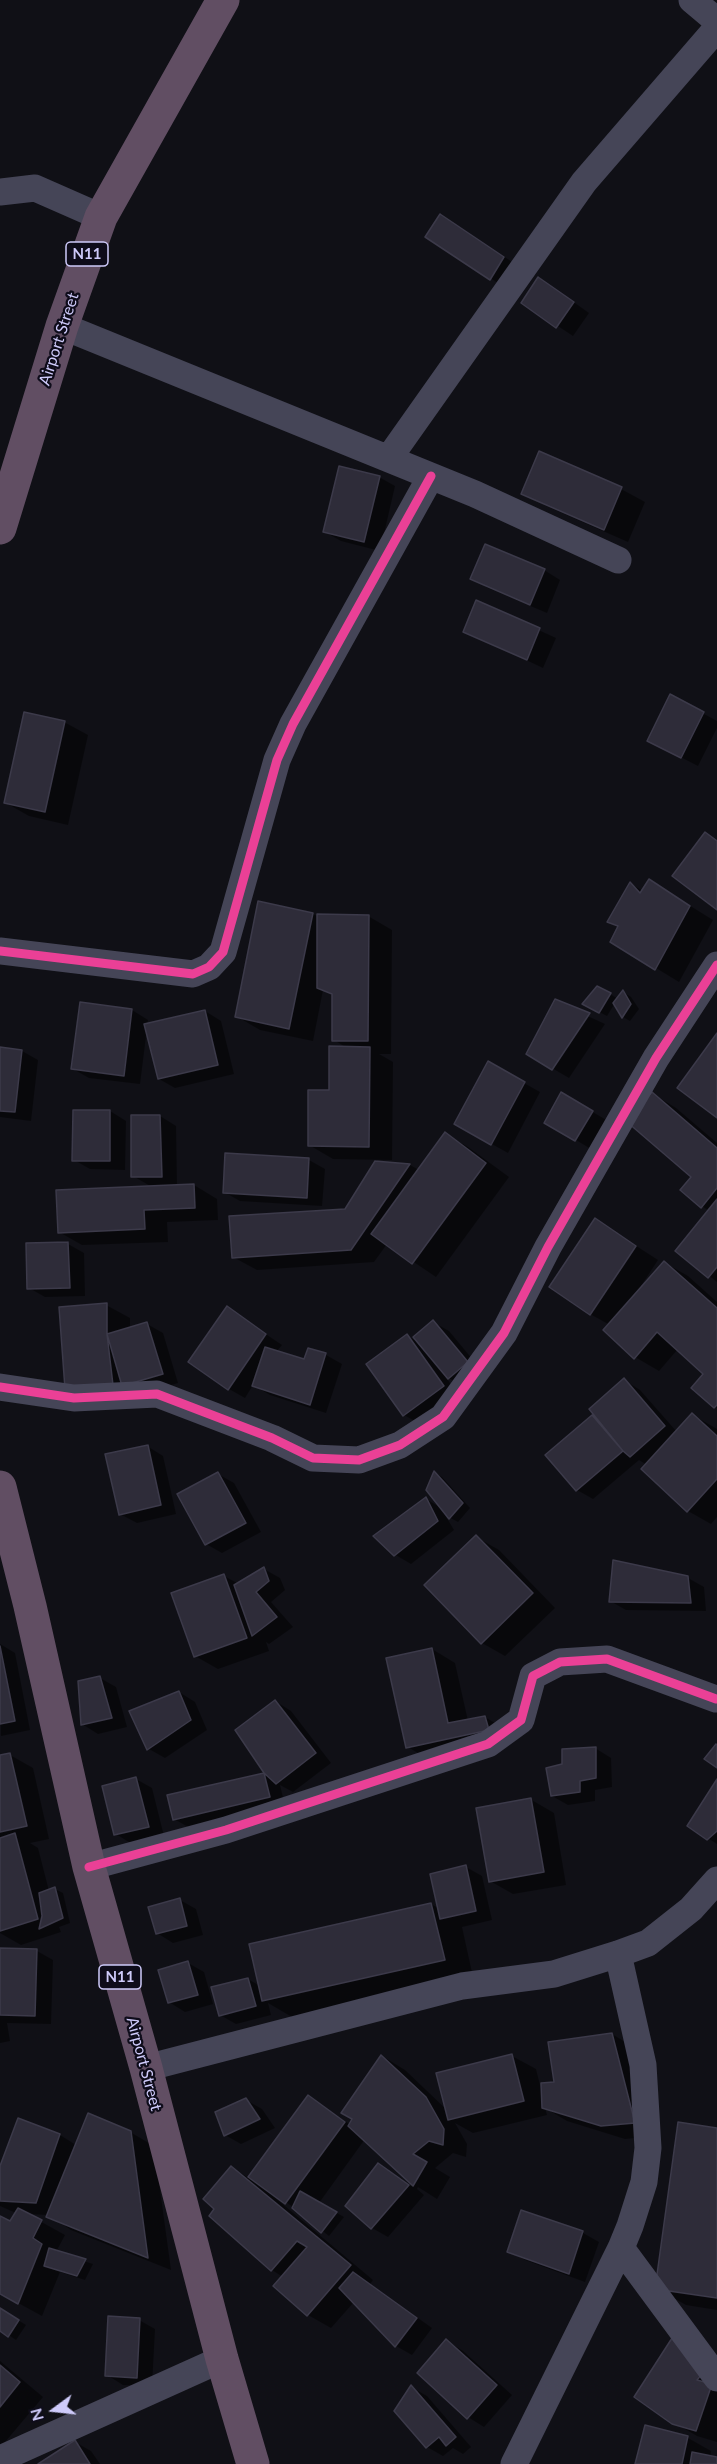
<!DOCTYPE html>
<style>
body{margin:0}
#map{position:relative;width:717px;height:2464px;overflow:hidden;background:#101016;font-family:Lato,sans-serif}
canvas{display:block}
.north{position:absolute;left:24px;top:2380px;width:60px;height:60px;-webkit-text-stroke:4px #0e0c1a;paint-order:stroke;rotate:255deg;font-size:16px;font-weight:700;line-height:24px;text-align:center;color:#cecafa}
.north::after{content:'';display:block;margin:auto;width:21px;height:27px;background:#cecafa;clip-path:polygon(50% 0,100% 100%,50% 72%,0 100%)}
</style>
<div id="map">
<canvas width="717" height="2464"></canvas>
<div class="north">N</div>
</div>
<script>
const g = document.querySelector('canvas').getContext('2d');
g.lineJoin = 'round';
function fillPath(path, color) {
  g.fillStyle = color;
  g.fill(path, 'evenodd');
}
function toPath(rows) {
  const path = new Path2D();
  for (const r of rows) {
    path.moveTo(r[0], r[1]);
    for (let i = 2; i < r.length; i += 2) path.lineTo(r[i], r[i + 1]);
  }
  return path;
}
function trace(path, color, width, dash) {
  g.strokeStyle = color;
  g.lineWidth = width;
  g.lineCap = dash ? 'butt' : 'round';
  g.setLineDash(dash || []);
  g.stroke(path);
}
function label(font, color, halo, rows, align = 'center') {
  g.font = font + ' Lato,sans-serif';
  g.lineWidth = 4.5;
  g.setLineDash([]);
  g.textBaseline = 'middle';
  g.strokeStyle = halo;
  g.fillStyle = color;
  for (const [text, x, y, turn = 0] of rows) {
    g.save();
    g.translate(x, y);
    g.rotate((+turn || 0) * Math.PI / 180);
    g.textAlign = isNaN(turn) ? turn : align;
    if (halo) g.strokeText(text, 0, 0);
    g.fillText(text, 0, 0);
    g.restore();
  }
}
const shadow = toPath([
 [441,216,520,267,506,288,490,278],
 [555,289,589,313,573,336,523,303],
 [540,453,621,489,645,502,628,542,546,506,522,493],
 [379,477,395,486,380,551,341,541,325,532],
 [486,546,544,570,560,580,547,613,488,588,472,578],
 [477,602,556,638,543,668,465,631],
 [671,696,717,721,717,728,698,766,665,749],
 [64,722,88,735,68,825,29,816,6,803],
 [650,881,713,920,679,982,656,968,619,927,609,921,631,884,643,891],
 [313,914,319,917,368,916,392,930,391,1054,379,1054,393,1062,392,1160,333,1159,309,1145,347,1048,334,1040,334,996,323,990,313,1041,260,1030,236,1016],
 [623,992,631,997,639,1009,630,1021,623,1017,615,1003,607,1016,584,1004,610,994,618,999],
 [555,1001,605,1024,569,1078,528,1054],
 [132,1010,148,1020,147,1025,205,1011,221,1021,234,1074,175,1088,159,1079,147,1028,140,1084,89,1078,73,1069],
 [0,1049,22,1051,38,1060,31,1121,0,1117],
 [488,1063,540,1092,508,1153,456,1124],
 [562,1094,608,1121,591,1149,546,1122],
 [653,1094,676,1108,717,1143,717,1282,677,1250,709,1211,702,1206,693,1177],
 [110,1111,126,1121,125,1170,90,1169,74,1160],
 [132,1116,160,1116,176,1126,177,1186,194,1185,217,1199,218,1220,167,1222,168,1242,82,1245,59,1232,152,1187,133,1176],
 [445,1134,468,1147,509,1177,436,1277,387,1244,374,1262,257,1270,233,1257,346,1210,376,1162,410,1165,419,1170],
 [309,1160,325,1169,322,1206,240,1201,224,1192],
 [596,1220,658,1260,641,1286,643,1287,665,1263,688,1276,717,1302,717,1408,693,1388,705,1374,678,1349,659,1371,635,1357,610,1325,590,1314],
 [68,1244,84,1253,85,1296,45,1297,29,1288,28,1245],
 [106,1305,130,1318,130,1329,147,1324,163,1333,178,1383,140,1394,90,1401],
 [227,1308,282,1345,276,1352,305,1361,309,1349,326,1355,342,1364,326,1413,270,1395,253,1385,245,1398,229,1389],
 [433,1322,449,1331,483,1372,465,1387,445,1376,459,1396,420,1424,404,1415,407,1336,419,1343],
 [624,1380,640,1390,677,1432,693,1415,717,1429,717,1517,711,1524,688,1511,647,1465,639,1460,593,1499,577,1490,547,1455,592,1417,601,1422],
 [147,1446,163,1456,176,1514,137,1523,120,1514],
 [435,1473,442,1477,470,1508,458,1522,445,1515,454,1530,411,1564,394,1554,426,1499,443,1509],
 [218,1474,234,1483,261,1532,222,1553,206,1544],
 [476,1537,499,1550,555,1608,505,1656,482,1643],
 [264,1569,280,1578,285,1590,271,1602,293,1627,269,1644,266,1642,269,1651,218,1669,195,1656,224,1576,239,1584],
 [688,1578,704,1587,706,1611,626,1610,610,1601],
 [0,1644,15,1653,30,1730,1,1736],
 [432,1649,455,1663,468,1721,485,1717,508,1731,431,1761,408,1747],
 [100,1678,116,1687,127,1727,98,1734,82,1724],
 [179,1692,195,1702,207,1730,165,1758,149,1749],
 [275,1701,291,1711,331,1763,293,1792,280,1785,285,1806,190,1828,174,1819,169,1796,266,1774],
 [595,1748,611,1758,612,1787,595,1790,595,1801,568,1805,552,1796],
 [10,1755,33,1768,49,1839,30,1843,38,1848,49,1891,55,1889,63,1893,70,1923,59,1927,61,1932,21,1945,0,1933,0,1757],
 [136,1779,152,1788,164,1836,132,1844,116,1834],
 [717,1782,717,1844,689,1826],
 [530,1799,554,1813,566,1885,513,1894,490,1881],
 [466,1867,482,1876,492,1920,462,1927,473,1977,292,2017,268,2003,271,2015,236,2024,220,2015,248,1979,260,1986,431,1904,440,1909],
 [180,1900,196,1909,203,1935,173,1943,157,1933],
 [0,1949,37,1951,53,1960,51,2024,7,2023,10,2041,0,2043],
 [188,1963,204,1972,213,2004,185,2012,169,2002],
 [612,2034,635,2048,657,2136,625,2139,567,2121,545,2108,547,2115,473,2133,455,2123,467,2144,466,2157,453,2153,435,2168,450,2177,437,2199,418,2187,417,2189,424,2195,388,2237,372,2228,379,2164,411,2186,413,2184,365,2139,319,2203,344,2217,329,2236,293,2207,274,2194,273,2196,373,2280,370,2284,432,2328,412,2355,396,2346,354,2302,331,2328,308,2315,283,2277,272,2270,211,2216,216,2209,232,2168,249,2178,308,2097,351,2125,382,2056,405,2070,447,2110,512,2056,536,2069,542,2093],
 [246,2100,262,2109,275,2128,241,2144,225,2135],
 [19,2120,60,2135,76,2145,130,2132,154,2146,171,2270,71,2230,49,2215,27,2214,65,2235,56,2252,93,2264,85,2280,60,2272,42,2316,0,2293,0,2218,10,2223,16,2213,0,2206,0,2170],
 [717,2129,717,2310,686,2305,656,2288],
 [522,2211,583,2233,599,2242,585,2282,525,2260,509,2251],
 [0,2309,26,2325,16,2340,0,2329],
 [139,2320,155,2329,152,2386,123,2385,107,2375],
 [675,2337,717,2378,717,2442,697,2436,673,2422],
 [447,2341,463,2351,512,2395,484,2427,468,2417],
 [0,2361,43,2397,0,2448],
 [411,2387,427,2396,471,2447,463,2454,453,2448,443,2456,427,2447],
 [646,2427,688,2438,711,2451,710,2457,717,2459,717,2464,637,2464],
 [75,2442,91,2451,100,2464,41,2464]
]);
const building = toPath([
 [440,214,504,257,490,280,425,237,440,214],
 [538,277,574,302,556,328,521,303,538,277],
 [539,451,622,487,604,530,521,494,539,451],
 [339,466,380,476,364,542,323,532,339,466],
 [485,544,545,569,530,605,470,579,485,544],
 [476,600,540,628,527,660,463,632,476,600],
 [670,694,704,712,681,758,647,741,670,694],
 [24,712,65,721,45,812,4,803,24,712],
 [705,832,717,841,717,910,672,876,705,832],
 [649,879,690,906,655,970,610,942,618,926,607,922,630,882,640,893,649,879],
 [258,901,313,913,289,1029,235,1017,258,901],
 [317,914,369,915,368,1041,332,1041,332,994,317,988,317,914],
 [597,986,611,993,599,1013,582,1004,597,986],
 [623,990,631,1004,622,1018,613,1003,623,990],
 [555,999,590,1013,552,1070,526,1054,555,999],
 [80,1002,132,1009,124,1076,71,1069,80,1002],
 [205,1010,218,1065,158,1079,144,1024,205,1010],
 [717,1033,717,1118,677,1088,717,1033],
 [329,1046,370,1047,369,1147,308,1146,308,1090,329,1090,329,1046],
 [0,1047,22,1050,15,1112,0,1111,0,1047],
 [488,1061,525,1082,491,1145,454,1124,488,1061],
 [561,1092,593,1111,575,1141,544,1123,561,1092],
 [652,1092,717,1148,717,1188,701,1208,680,1190,691,1177,627,1122,652,1092],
 [73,1110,110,1110,110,1161,72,1161,73,1110],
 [131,1115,160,1115,162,1177,131,1177,131,1115],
 [445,1132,486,1163,412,1264,371,1234,445,1132],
 [225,1153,309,1158,307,1198,223,1193,225,1153],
 [375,1161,410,1164,351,1250,232,1258,229,1216,345,1209,375,1161],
 [194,1184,195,1208,144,1210,145,1229,58,1233,56,1190,194,1184],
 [717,1199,717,1267,708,1278,675,1251,717,1199],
 [595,1218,636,1246,590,1315,549,1287,595,1218],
 [68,1242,70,1288,27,1289,26,1243,68,1242],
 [664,1261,717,1308,717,1405,714,1408,691,1388,703,1374,657,1332,634,1359,603,1330,664,1261],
 [107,1303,107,1334,113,1385,65,1389,59,1307,107,1303],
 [227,1306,266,1334,228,1390,188,1362,227,1306],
 [433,1320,468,1362,448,1379,413,1337,433,1320],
 [147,1322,163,1374,122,1386,107,1334,147,1322],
 [407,1334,444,1386,403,1416,366,1364,407,1334],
 [265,1347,304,1359,308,1348,326,1353,310,1405,252,1386,265,1347],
 [624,1378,665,1426,630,1457,623,1451,589,1409,624,1378],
 [692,1413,717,1436,717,1479,687,1512,641,1469,692,1413],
 [592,1415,623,1451,576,1491,545,1455,592,1415],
 [148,1445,161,1505,119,1515,105,1454,148,1445],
 [434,1471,463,1503,449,1519,426,1490,434,1471],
 [218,1472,246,1523,205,1545,177,1494,218,1472],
 [426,1497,438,1521,394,1556,373,1536,426,1497],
 [476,1535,533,1593,481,1644,424,1585,476,1535],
 [613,1560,688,1576,691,1603,609,1602,613,1560],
 [264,1567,269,1581,256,1592,277,1617,252,1636,234,1585,264,1567],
 [224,1574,247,1638,194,1657,171,1593,224,1574],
 [0,1646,15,1721,0,1724,0,1646],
 [432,1648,448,1723,485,1716,489,1730,406,1748,386,1658,432,1648],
 [100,1676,112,1718,81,1725,78,1681,100,1676],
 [179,1691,191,1720,147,1750,129,1711,179,1691],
 [275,1700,316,1753,276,1784,264,1773,235,1730,275,1700],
 [716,1744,717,1745,717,1768,704,1759,716,1744],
 [596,1747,596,1778,580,1781,580,1792,551,1796,546,1768,562,1764,562,1749,596,1747],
 [10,1753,27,1826,0,1832,0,1755,10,1753],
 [264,1773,270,1797,173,1820,167,1795,264,1773],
 [136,1777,149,1827,114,1835,102,1786,136,1777],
 [717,1779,717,1831,707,1840,687,1826,717,1779],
 [531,1798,544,1872,489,1882,476,1808,531,1798],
 [15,1833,38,1919,0,1931,0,1838,15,1833],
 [466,1865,476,1911,440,1919,430,1874,466,1865],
 [55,1887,63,1918,39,1929,42,1916,39,1893,55,1887],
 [180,1898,187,1926,156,1934,148,1907,180,1898],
 [431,1903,445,1960,262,2001,249,1944,431,1903],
 [0,1948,37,1949,35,2016,0,2015,0,1948],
 [188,1961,198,1995,168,2003,158,1970,188,1961],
 [248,1978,256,2006,219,2016,211,1987,248,1978],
 [612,2033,635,2123,601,2126,542,2108,541,2083,554,2082,548,2042,612,2033],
 [512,2054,524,2101,448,2120,436,2073,512,2054],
 [381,2055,426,2097,444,2129,443,2145,429,2141,413,2154,427,2162,413,2186,348,2126,352,2119,341,2113,381,2055],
 [308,2095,345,2122,285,2204,248,2177,308,2095],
 [246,2098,260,2119,224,2136,215,2112,246,2098],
 [88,2113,131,2131,148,2258,46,2217,88,2113],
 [18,2118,60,2134,36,2203,0,2201,0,2166,18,2118],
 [678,2122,717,2128,717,2298,655,2289,678,2122],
 [378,2163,409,2185,371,2229,345,2206,378,2163],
 [231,2166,351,2265,307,2316,273,2286,307,2247,297,2241,271,2271,209,2216,214,2209,203,2199,231,2166],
 [300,2191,337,2212,321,2233,292,2208,300,2191],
 [18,2208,42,2220,33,2238,42,2244,18,2304,0,2294,0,2216,10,2221,18,2208],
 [521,2210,583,2231,569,2274,507,2252,521,2210],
 [49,2248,86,2259,77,2276,44,2266,49,2248],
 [353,2272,417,2318,395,2347,339,2288,353,2272],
 [0,2308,19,2320,8,2337,0,2331,0,2308],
 [108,2316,140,2318,137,2378,105,2376,108,2316],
 [674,2335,704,2372,697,2380,712,2384,696,2431,672,2424,634,2397,674,2335],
 [446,2339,497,2385,467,2419,417,2373,446,2339],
 [0,2365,20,2382,0,2407,0,2365],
 [411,2385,456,2437,446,2446,439,2437,426,2448,394,2411,411,2385],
 [645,2425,688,2436,682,2464,635,2464,645,2425],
 [75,2440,90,2464,38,2464,75,2440],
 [692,2452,717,2457,717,2464,690,2464,692,2452]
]);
const minor = toPath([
 [692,0,717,21],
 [0,192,35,188,101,217],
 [62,326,475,494,618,560],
 [389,458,584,182,717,28],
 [0,951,193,974,209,967,223,952,277,760,293,724,431,476],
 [0,1387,74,1398,157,1394,272,1438,313,1458,359,1460,400,1445,443,1417,504,1333,548,1247,656,1058,717,965],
 [89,1867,226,1830,488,1744,521,1720,533,1676,560,1662,607,1659,716,1699],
 [146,2068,462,1986,554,1974,618,1954,648,1943,691,1909,717,1880],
 [621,2248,717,2378],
 [0,2459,222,2359],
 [514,2464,621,2248,630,2226,644,2182,648,2148,643,2065,618,1954]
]);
const highway = toPath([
 [0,528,62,326,101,217,223,0],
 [0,1487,30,1606,89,1867,146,2068,222,2359,253,2464]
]);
const cycleway = toPath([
 [0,951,193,974,209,967,223,952,277,760,293,724,431,476],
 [0,1387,74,1398,157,1394,272,1438,313,1458,359,1460,400,1445,443,1417,504,1333,548,1247,656,1058,717,965],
 [89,1867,226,1830,488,1744,521,1720,533,1676,560,1662,607,1659,716,1699]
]);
const shields = [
 [87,254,42],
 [120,1977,42]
];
const shieldNames = [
 ["N11",87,254],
 ["N11",120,1977]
];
const streetNames = [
 ["Airport Street",59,339,-72],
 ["Airport Street",144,2064,75]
];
fillPath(shadow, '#0007');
fillPath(building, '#2e2c39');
trace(building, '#3c3a4a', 1.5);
trace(minor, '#454557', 27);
trace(highway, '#614e63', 33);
trace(cycleway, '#ea4096', 9);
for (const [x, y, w] of shields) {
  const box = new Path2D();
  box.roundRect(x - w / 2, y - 12, w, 24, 4.5);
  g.fillStyle = '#0e0c1a';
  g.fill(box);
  trace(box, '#cecafa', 1.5);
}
label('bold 15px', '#cecafa', null, shieldNames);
label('16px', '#cecafa', '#0e0c1a', streetNames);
</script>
